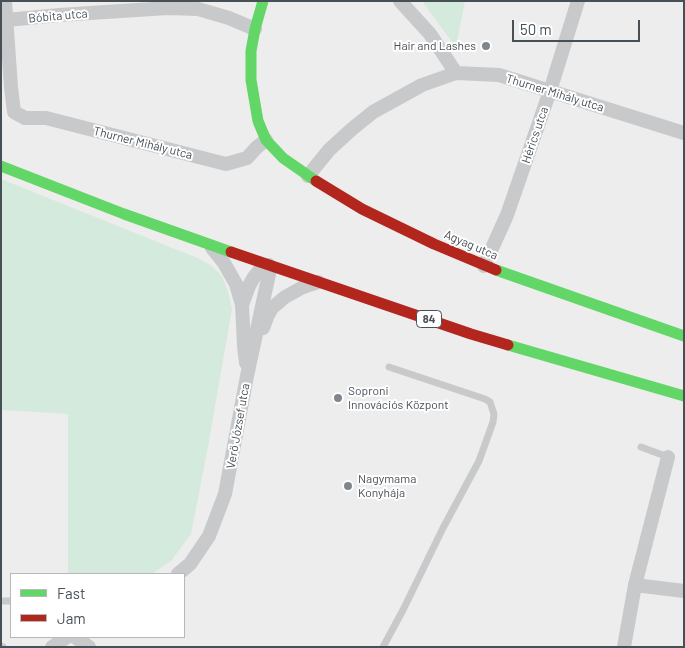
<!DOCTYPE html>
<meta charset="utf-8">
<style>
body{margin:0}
#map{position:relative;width:685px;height:648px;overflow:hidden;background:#eeeded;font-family:Barlow,sans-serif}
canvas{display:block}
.frame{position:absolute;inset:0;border:2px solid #474f57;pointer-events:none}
.legend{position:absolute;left:10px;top:573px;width:175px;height:65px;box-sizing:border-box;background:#fff;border:1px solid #b5b9bc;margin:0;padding:6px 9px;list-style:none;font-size:15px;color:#474f57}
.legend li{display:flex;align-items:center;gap:10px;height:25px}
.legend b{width:25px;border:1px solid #b5b9bc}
.scale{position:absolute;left:512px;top:20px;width:128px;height:22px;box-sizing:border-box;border:2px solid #474f57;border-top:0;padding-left:6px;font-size:15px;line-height:18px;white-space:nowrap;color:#474f57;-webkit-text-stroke:4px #fff;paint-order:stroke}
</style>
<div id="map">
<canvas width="685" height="648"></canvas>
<div class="frame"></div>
<ul class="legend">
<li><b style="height:6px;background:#63d668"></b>Fast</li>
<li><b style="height:6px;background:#b3261e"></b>Jam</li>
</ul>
<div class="scale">50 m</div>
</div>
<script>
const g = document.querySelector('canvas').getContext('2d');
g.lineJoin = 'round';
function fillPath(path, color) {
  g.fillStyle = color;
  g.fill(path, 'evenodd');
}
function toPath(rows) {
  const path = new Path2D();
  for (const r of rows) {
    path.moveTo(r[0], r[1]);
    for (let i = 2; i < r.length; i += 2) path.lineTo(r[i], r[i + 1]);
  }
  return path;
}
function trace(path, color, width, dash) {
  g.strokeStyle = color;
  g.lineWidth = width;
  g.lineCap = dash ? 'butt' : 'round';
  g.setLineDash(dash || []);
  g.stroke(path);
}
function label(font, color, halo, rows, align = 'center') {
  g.font = font + ' Barlow,sans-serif';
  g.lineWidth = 4;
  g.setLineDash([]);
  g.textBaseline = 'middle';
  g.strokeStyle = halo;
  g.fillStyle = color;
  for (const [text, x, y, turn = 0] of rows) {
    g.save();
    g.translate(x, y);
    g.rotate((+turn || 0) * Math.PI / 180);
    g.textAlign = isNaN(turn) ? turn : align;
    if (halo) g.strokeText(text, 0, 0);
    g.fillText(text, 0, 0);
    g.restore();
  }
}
const green = toPath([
 [422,1,465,1,456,47,452,42],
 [1,179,195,257,211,265,222,276,228,291,232,309,208,447,191,534,171,561,152,574,68,574,68,414,1,410]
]);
const lane = toPath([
 [641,447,668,457],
 [1,601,11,601],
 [1,646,3,647],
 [383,647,403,610,443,528,479,461,493,422,494,414,490,402,485,399,389,367]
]);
const street = toPath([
 [5,1,11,87,14,112,25,118,46,118,226,164,247,158,257,147,266,140],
 [400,1,430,34,456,73],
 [7,20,59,15,168,8,198,9,229,18,255,29],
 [308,176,329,150,352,129,373,112,422,85,456,73,499,75,684,133],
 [212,248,224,263,236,284,242,305,244,346,246,363],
 [484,266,507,215,550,91,578,1],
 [242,305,249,286,254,277,259,271,269,265],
 [263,328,268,315,272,308,285,297,303,287,318,282],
 [178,574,190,564,209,536,225,494,247,376,269,274,269,265],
 [635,585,684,591],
 [75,637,89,647],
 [52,647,67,637],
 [624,647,635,585,668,457]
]);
const fast = toPath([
 [263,1,255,29,251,51,251,80,258,121,266,140,283,158,316,181],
 [1,166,124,214,231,252],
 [496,270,684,336],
 [508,345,684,396]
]);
const jam = toPath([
 [316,181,362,209,434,244,496,270],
 [231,252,471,334,508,345]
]);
const markers = [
 [486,46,5,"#81868c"],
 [338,398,5,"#81868c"],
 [348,486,5,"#81868c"]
];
const shields = [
 [429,319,25]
];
const shieldNames = [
 ["84",429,319]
];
const streetNames = [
 ["Bóbita utca",58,16,-5],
 ["Thurner Mihály utca",555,93,17],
 ["Hérics utca",535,135,-71],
 ["Thurner Mihály utca",143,143,14],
 ["Agyag utca",471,245,23],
 ["Verő József utca",238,426,-80]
];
const poiNames = [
 ["Hair and Lashes",476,46,"right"],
 ["Soproni",348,391],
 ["Innovációs Központ",348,405],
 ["Nagymama",358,479],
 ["Konyhája",358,493]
];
fillPath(green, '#d4eadd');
trace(lane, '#c8c9cb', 7);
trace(street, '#c8c9cb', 14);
trace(fast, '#63d668', 11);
trace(jam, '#b3261e', 11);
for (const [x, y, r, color] of markers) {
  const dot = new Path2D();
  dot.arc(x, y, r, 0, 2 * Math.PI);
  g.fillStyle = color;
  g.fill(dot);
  trace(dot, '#fff', 2);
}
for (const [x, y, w] of shields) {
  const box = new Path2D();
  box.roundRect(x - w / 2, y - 8.5, w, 17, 4);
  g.fillStyle = '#fff';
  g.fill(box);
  trace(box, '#474f57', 1);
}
label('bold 11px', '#474f57', null, shieldNames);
label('12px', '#474f57', '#fff', streetNames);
label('12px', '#474f57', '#fff', poiNames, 'left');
</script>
